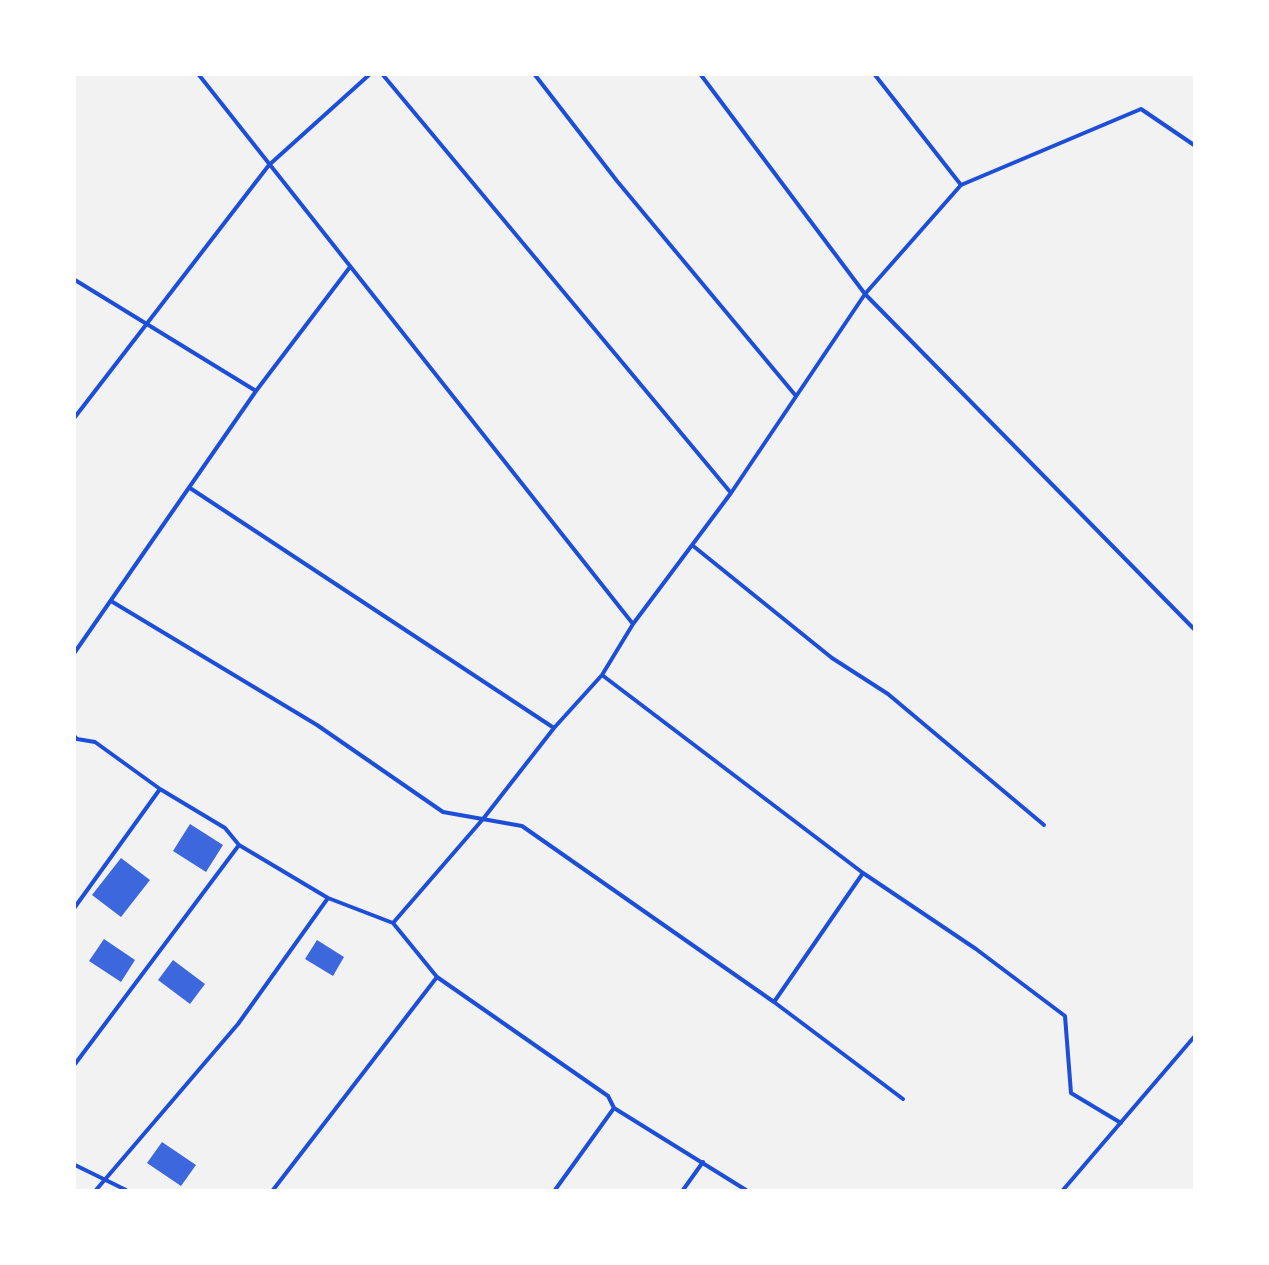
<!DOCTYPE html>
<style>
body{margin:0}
#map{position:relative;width:1269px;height:1265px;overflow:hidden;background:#f2f2f2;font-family:Quicksand,sans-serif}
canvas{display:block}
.frame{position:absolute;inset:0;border:76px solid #fff;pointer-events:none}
</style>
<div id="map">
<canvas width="1269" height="1265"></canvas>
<div class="frame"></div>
</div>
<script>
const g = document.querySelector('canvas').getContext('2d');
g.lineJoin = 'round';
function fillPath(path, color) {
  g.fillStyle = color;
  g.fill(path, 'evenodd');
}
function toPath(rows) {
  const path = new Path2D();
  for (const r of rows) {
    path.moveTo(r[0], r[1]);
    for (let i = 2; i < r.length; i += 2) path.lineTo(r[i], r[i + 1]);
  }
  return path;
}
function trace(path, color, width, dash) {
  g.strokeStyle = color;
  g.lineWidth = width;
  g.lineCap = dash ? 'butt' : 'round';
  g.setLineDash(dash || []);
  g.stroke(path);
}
const building = toPath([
 [190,824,223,845,206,872,173,851],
 [121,858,150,880,121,917,92,895],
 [104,939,135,960,121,982,89,961],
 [317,940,344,957,333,976,305,959],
 [173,960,205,984,190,1004,158,980],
 [162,1142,196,1165,181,1186,147,1163]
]);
const minor = toPath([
 [199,75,633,624,731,493,865,294,961,185,875,75],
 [383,75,731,493],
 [535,75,617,181,796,396],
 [701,75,865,294,1194,629],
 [961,185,1141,109,1194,145],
 [75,280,256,391],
 [75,417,269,165,369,75],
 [190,488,554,728],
 [692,545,832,658,888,694,1044,825],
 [111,601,317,725,443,812,522,826,774,1002,903,1099],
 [75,652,256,391,350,267],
 [602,675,863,873,976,949,1065,1016,1071,1093,1121,1123],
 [75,737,77,739,95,742,160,789,225,828,239,845,328,898,393,923,437,977,608,1096,614,1108,746,1190],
 [75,907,160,789],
 [393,923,483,819,554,728,602,675,633,624],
 [774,1002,863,873],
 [75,1064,239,845],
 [75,1165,126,1190],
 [96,1190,238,1024,328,898],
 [273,1190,437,977],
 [555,1190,614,1108],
 [683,1190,703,1162],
 [1063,1190,1194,1037]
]);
fillPath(building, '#3d67dc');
trace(minor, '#1d4ed8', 4);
</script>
